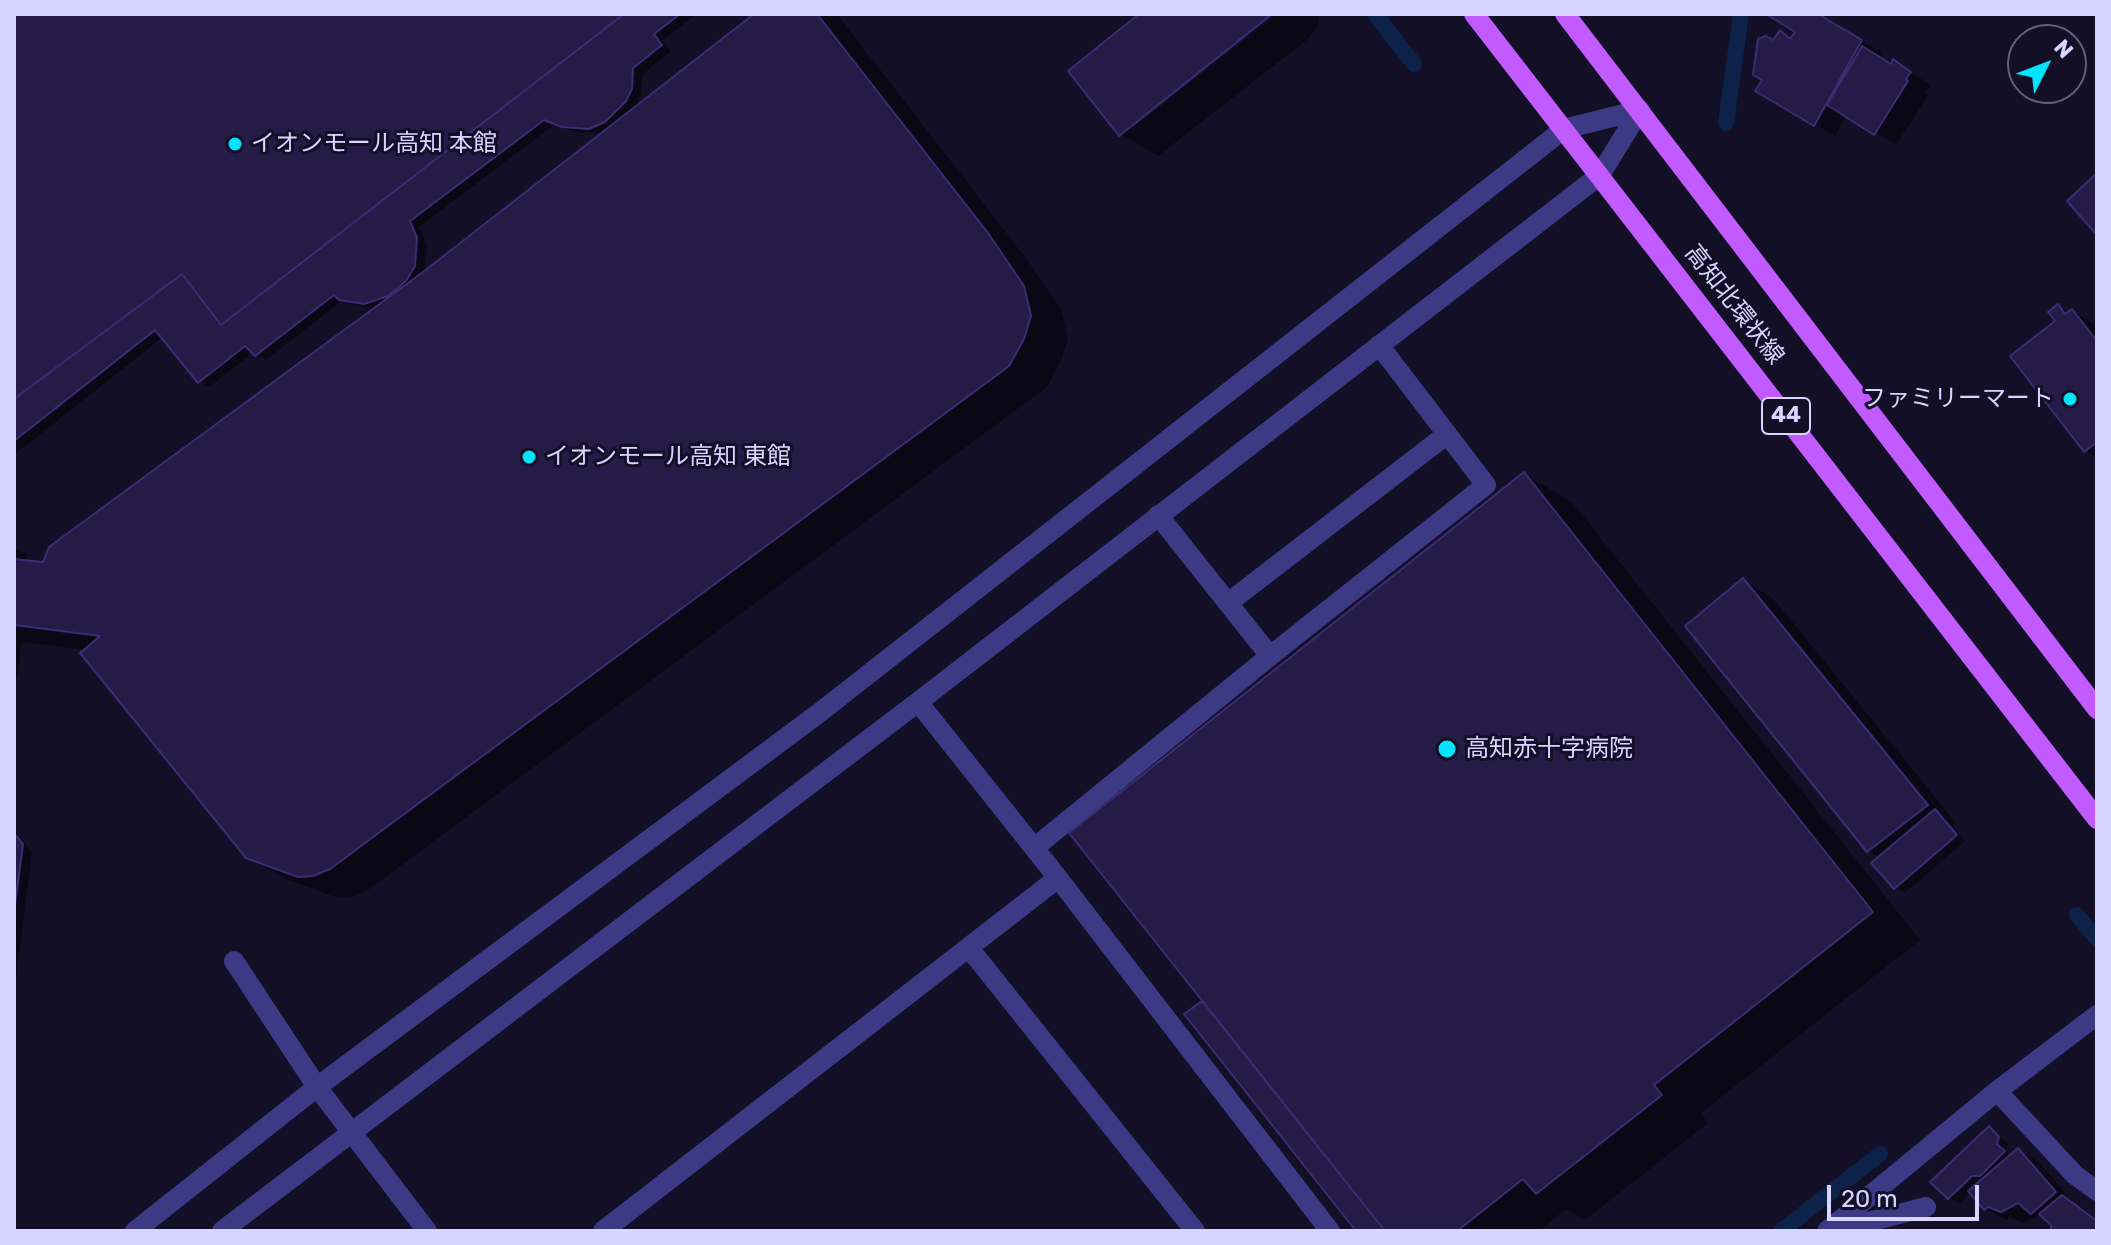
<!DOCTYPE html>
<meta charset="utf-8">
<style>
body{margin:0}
#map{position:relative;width:2111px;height:1245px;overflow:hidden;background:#130f26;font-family:Rubik,sans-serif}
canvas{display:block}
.frame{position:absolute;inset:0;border:16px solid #d9d4ff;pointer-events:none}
.north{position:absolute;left:2007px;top:24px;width:80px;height:80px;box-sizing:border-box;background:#130f26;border:2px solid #625e7d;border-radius:50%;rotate:48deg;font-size:22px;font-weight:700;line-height:32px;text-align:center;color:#d9d4ff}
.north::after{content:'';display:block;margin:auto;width:28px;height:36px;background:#00e5ff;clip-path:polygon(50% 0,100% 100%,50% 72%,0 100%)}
.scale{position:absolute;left:1827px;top:1185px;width:152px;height:36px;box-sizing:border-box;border:4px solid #d9d4ff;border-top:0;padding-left:10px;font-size:24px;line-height:28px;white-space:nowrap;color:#d9d4ff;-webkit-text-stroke:6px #130f26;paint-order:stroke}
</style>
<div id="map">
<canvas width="2111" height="1245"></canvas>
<div class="frame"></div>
<div class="north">N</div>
<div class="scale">20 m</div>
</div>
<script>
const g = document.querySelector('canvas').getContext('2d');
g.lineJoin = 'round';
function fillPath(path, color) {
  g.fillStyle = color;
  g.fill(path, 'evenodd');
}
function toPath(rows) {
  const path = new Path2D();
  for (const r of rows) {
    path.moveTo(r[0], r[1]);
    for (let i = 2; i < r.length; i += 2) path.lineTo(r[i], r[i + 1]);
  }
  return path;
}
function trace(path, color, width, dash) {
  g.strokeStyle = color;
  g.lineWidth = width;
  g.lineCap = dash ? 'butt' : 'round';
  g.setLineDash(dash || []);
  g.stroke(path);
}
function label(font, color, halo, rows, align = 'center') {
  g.font = font + ' Rubik,"Noto Sans JP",sans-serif';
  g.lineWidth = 6;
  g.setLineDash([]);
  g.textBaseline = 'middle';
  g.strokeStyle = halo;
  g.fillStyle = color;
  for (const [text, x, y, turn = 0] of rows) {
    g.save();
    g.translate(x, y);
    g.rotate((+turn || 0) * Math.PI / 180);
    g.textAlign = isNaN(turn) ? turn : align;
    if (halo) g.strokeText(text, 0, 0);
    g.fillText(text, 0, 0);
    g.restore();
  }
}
const shadow = toPath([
 [14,14,697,14,662,41,671,51,643,74,641,95,634,110,757,14,837,14,1025,257,1061,309,1068,339,1061,360,1047,387,368,890,352,897,338,898,286,879,248,857,87,650,22,642,17,678,14,677,14,548,28,555,27,562,44,564,377,309,351,305,343,300,266,360,254,352,209,387,199,381,163,337,14,455],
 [555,124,574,132,605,133,424,274,427,245,419,227],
 [1142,14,1271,14,1130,125,1130,130,1277,14,1319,14,1318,25,1308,39,1158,156,1121,134],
 [1770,14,1819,14,1882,53,1879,58,1892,66,1894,62,1931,85,1925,93,1928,95,1896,145,1847,115,1835,136,1758,90,1765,79,1774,43,1781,33,1792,40,1798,31],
 [2058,307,2069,313,2072,311,2093,323,2097,329,2097,457,2085,451,2057,322],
 [1524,474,1572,502,1920,940,1701,1113,1708,1123,1585,1220,1566,1209,1539,1231,1358,1231,1202,1003,1209,1008],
 [1743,581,1773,598,1956,823,1952,826,1965,841,1905,893,1895,888,1881,858,1869,851,1688,626],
 [14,829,32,852,14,995],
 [1989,1128,2008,1144,2006,1151,2012,1156,2018,1150,2039,1162,2075,1205,2097,1222,2097,1231,2053,1231,2053,1224,2038,1215,2023,1223,2010,1217,2006,1220,1986,1209,1971,1191,1959,1204,1949,1198]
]);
const stream = toPath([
 [1375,14,1414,64],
 [1726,123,1741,14],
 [2077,915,2097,939],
 [1781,1231,1880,1154]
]);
const building = toPath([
 [14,14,624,14,221,325,182,274,14,399,14,14],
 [624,14,680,14,654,34,662,45,633,68,632,89,626,101,605,122,589,129,562,127,544,120,410,221,417,238,415,266,406,281,388,296,364,304,339,300,334,295,255,356,245,346,198,383,155,330,14,441,14,399,182,274,221,325,624,14],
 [754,14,817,14,988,233,1024,286,1031,316,1024,339,1009,366,330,869,313,876,298,877,246,858,80,653,100,636,14,625,14,559,43,562,49,547,423,272,754,14],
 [1139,14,1272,14,1119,136,1068,71,1139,14],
 [1766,14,1818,14,1862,40,1814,126,1755,91,1762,80,1753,75,1758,39,1766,36,1773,40,1780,30,1790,39,1795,32,1766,14],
 [1862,46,1891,64,1893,59,1911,72,1906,79,1908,81,1874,135,1827,105,1862,46],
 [2097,173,2097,234,2096,234,2067,201,2097,173],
 [2058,304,2065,314,2072,309,2097,341,2097,442,2084,452,2010,356,2055,321,2048,312,2058,304],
 [1524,472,1873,912,1654,1085,1662,1095,1536,1194,1523,1179,1457,1231,1385,1231,1069,833,1524,472],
 [1743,578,1928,805,1867,852,1685,626,1743,578],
 [1935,809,1957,835,1894,889,1871,863,1935,809],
 [14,833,23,844,14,913,14,833],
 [1202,1001,1385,1231,1356,1231,1184,1014,1202,1001],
 [1989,1126,1999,1137,1997,1144,2005,1151,1980,1176,1972,1176,1948,1199,1930,1182,1989,1126],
 [2018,1148,2056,1192,2031,1214,2018,1203,2001,1212,1988,1207,1984,1210,1968,1191,2018,1148],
 [2062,1195,2097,1221,2097,1231,2051,1231,2051,1225,2039,1214,2062,1195]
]);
const minor = toPath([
 [1158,515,1270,656,1486,485,1379,345],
 [1228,603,1446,435],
 [918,702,1058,878],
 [1034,848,1270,656],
 [969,948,1195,1231],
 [234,961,317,1087,427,1231],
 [1997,1091,2075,1175,2097,1191],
 [135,1231,317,1087,819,713,1564,129,1640,110],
 [222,1231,918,702,1600,175,1640,110],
 [603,1231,1058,878,1330,1231],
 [1827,1231,1997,1091,2097,1015],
 [1833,1231,1926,1207]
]);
const major = toPath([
 [1474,14,2097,819],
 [1565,14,2097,709]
]);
const markers = [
 [235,144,8,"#00e5ff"],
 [2070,399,8,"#00e5ff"],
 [529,457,8,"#00e5ff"],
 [1447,749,10,"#00e5ff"]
];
const shields = [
 [1786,416,48]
];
const shieldNames = [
 ["44",1786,416]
];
const poiNames = [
 ["イオンモール高知 本館",251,144],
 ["ファミリーマート",2054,399,"right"],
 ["イオンモール高知 東館",545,457],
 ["高知赤十字病院",1465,749]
];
const streetNames = [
 ["高知北環状線",1734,305,52]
];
fillPath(shadow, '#0007');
trace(stream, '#0c2248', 16);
fillPath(building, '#241b47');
trace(building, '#3b2d73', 2);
trace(minor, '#3d3a85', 20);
trace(major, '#c25bff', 20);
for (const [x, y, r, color] of markers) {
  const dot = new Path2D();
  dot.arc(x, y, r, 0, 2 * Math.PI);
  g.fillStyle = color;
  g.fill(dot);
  trace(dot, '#130f26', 3);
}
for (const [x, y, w] of shields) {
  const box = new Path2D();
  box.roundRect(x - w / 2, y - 18, w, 36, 6);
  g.fillStyle = '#130f26';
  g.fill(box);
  trace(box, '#d9d4ff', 2);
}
label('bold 22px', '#d9d4ff', null, shieldNames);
label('24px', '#d9d4ff', '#130f26', poiNames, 'left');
label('24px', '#d9d4ff', '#130f26', streetNames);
</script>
